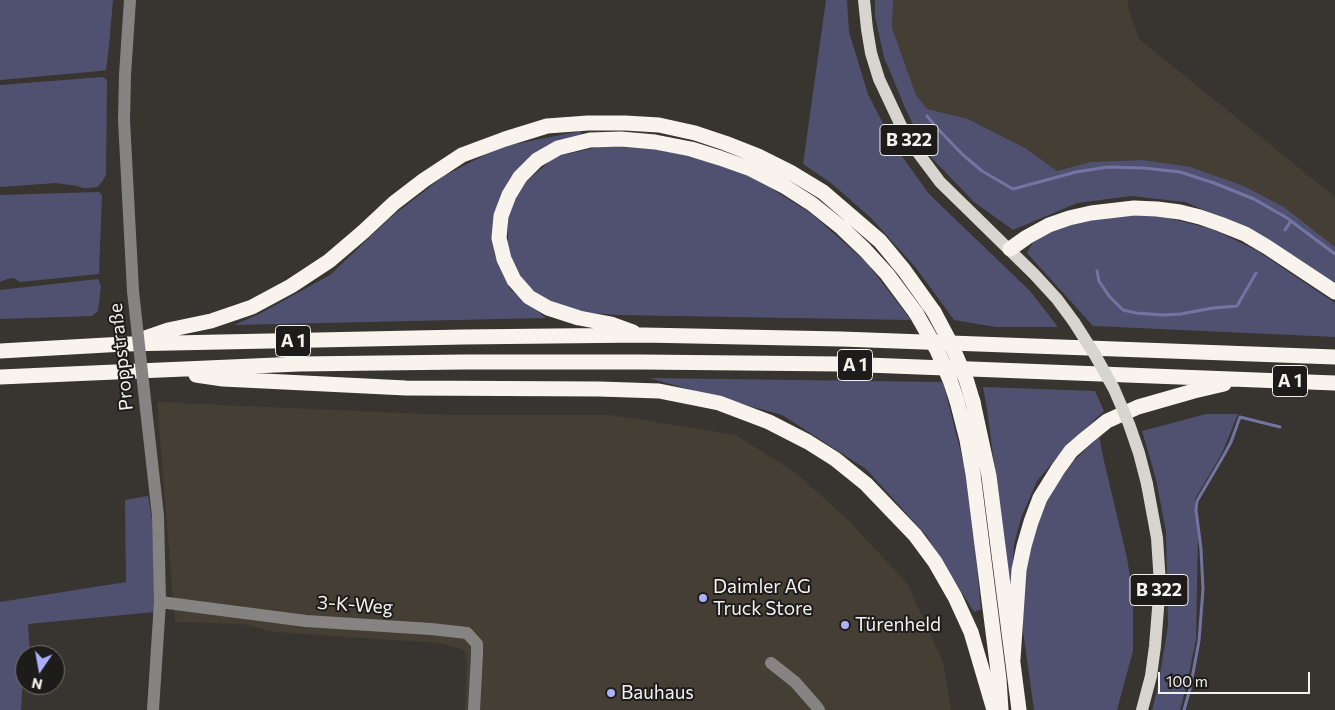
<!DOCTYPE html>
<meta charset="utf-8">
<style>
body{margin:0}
#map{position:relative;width:1335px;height:710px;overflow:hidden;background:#383430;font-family:Commissioner,sans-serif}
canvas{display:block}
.north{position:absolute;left:15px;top:645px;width:50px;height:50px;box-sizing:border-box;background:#1e1c1a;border:1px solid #74726f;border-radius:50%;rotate:192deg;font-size:14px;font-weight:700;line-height:20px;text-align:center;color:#f4f2ef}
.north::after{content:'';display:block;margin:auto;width:18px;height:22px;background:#adaffb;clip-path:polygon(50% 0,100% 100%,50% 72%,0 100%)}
.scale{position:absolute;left:1158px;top:672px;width:152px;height:22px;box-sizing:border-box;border:2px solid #f4f2ef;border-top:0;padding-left:6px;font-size:15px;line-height:18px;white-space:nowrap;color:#f4f2ef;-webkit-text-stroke:4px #1e1c1a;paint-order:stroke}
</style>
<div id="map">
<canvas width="1335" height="710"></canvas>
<div class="north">N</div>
<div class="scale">100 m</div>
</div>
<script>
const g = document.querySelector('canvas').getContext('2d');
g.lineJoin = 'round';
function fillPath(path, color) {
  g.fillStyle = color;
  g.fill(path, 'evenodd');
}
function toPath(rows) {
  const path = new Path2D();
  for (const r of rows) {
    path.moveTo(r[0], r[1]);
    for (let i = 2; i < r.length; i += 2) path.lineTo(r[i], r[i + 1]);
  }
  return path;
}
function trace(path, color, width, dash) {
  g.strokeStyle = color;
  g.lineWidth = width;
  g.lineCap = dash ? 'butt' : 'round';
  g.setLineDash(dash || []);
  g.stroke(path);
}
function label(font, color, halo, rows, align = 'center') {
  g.font = font + ' Commissioner,sans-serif';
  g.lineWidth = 4;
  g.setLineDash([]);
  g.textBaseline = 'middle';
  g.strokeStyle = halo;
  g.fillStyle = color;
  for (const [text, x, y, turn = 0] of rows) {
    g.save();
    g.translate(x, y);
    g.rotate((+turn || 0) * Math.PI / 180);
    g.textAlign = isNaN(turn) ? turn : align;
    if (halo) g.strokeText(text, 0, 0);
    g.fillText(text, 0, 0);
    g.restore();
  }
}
const built = toPath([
 [893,0,1128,0,1128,7,1139,39,1335,197,1335,247,1284,207,1244,186,1192,167,1143,160,1090,162,1057,171,1025,148,968,119,927,109,916,95,892,28],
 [157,402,449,415,610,415,736,435,796,473,846,518,907,583,943,662,951,710,465,710,467,661,465,652,459,648,438,643,275,632,243,624,175,622]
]);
const green = toPath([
 [0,0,113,0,109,45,106,70,100,71,0,80],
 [826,0,847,0,849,32,868,94,894,145,929,194,1030,291,1058,327,996,327,954,320,916,268,871,218,831,183,803,164],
 [875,0,893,0,892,28,916,95,927,109,968,119,1025,148,1057,171,1090,162,1143,160,1191,167,1244,186,1284,207,1335,247,1335,284,1235,223,1185,202,1131,196,1077,203,1013,230,974,202,928,154,906,110,884,57,875,16],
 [103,77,107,80,106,175,102,182,97,187,89,188,83,188,77,186,56,183,0,187,0,85],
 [581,131,582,138,528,161,510,178,496,210,494,253,510,289,546,318,234,325,261,313,330,275,391,217,444,176,500,147],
 [602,146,654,149,700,157,750,175,812,214,867,263,911,320,617,315,580,312,553,304,526,285,508,254,508,213,522,185,555,157],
 [99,192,102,195,99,274,20,282,14,278,7,279,0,282,0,195],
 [1156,215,1212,229,1256,250,1335,303,1335,337,1093,326,1027,253,1033,242,1061,227,1102,217],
 [98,279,101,286,98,311,92,316,0,319,0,290],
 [649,378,943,382,964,465,974,539,981,609,974,612,926,535,866,469,782,415],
 [983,387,1095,391,1104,411,1065,448,1037,481,1021,518,1014,544,1011,597,987,409],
 [1206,414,1238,414,1222,453,1195,499,1195,511,1198,532,1196,640,1186,687,1180,710,1152,710,1158,686,1168,626,1166,532,1156,479,1142,431],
 [1099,436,1104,461,1127,558,1133,596,1133,651,1117,710,1034,710,1023,631,1022,592,1027,554,1050,493,1073,462],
 [148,496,152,520,155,612,28,624,30,655,25,655,25,675,23,675,21,710,0,710,0,602,126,582,125,500]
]);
const stream = toPath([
 [927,116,937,128,962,154,982,171,1013,189,1076,172,1108,167,1144,168,1180,172,1214,183,1254,199,1287,218,1335,254],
 [1285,230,1291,221],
 [1097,271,1099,281,1109,296,1123,310,1136,313,1163,315,1181,314,1213,308,1237,306,1256,273],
 [1184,710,1190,689,1199,641,1203,589,1201,549,1196,510,1197,501,1224,455,1231,442,1240,417,1280,427]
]);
const minor = toPath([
 [130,0,125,75,124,120,133,291],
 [146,409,158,516,160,602,153,710],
 [160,602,306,621,431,629,467,633,477,644,477,655,474,710],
 [771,663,795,682,817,707,819,710]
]);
const major = toPath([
 [864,0,867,29,871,53,879,79,903,130,916,150,940,182,1034,274,1057,299,1074,322],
 [1142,710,1151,676,1155,646,1160,584,1157,538,1147,484]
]);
const highway = toPath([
 [1010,249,1027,237,1049,225,1069,218,1091,213,1134,208,1157,209,1180,212,1200,217,1220,224,1245,234,1267,247,1335,292],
 [633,332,611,324,579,318,548,308,529,297,514,280,504,259,499,238,501,216,509,195,520,177,537,160,558,148,590,140,621,139,655,142,691,149,720,158,751,169,784,186,812,204,842,228,865,250,887,274,916,313],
 [142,339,168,330,211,321,252,307,291,286,329,261,363,232,394,203,424,180,462,155,505,139,547,126,588,123,625,123,659,125,695,133,725,143,758,156,790,172,823,192,880,241,904,270,934,312],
 [0,351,124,344,463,337,643,335,841,339,1335,357],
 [196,375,223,379,406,388,599,389,659,391,719,403,769,422,808,442,835,459,866,484,915,535,935,562,955,597,971,632,994,710],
 [0,377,299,364,464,362,642,362,841,364,1335,383],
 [957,401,967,440,973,474,999,679,1001,710],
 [973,402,989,476,1019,710],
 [1013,659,1019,570,1024,546,1031,522,1040,498,1058,469,1071,451,1086,438,1107,421,1138,407,1194,391,1224,384]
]);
const minorBridge = toPath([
 [133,291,146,409]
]);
const majorBridge = toPath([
 [1074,322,1095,355,1114,389,1129,424,1139,453,1147,484]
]);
const highwayBridge = toPath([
 [934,312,951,344,966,379,973,402],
 [916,313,937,350,950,380,957,401]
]);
const markers = [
 [703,598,5,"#adaffb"],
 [845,625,5,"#adaffb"],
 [611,693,5,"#adaffb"]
];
const shields = [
 [909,140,58],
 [293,341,35],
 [855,365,35],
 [1290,381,35],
 [1159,590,58]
];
const shieldNames = [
 ["B 322",909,140],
 ["A 1",293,341],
 ["A 1",855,365],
 ["A 1",1290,381],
 ["B 322",1159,590]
];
const streetNames = [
 ["Proppstraße",121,357,-96],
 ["3-K-Weg",355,605,4]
];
const poiNames = [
 ["Daimler AG",713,587],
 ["Truck Store",713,609],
 ["Türenheld",855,625],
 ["Bauhaus",621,693]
];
fillPath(built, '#453e34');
fillPath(green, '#505170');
trace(stream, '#7374a3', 3);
trace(minor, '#868482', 12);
trace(major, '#d8d4cf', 12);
trace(highway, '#f8f3ed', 15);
trace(minorBridge, '#868482', 12);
trace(majorBridge, '#d8d4cf', 12);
trace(highwayBridge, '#f8f3ed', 15);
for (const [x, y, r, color] of markers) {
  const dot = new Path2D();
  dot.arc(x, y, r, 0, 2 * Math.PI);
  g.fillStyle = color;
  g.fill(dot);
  trace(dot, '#1e1c1a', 2);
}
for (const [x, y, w] of shields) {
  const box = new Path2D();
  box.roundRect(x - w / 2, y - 15.5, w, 31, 4);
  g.fillStyle = '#1e1c1a';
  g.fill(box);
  trace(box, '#f4f2ef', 1);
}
label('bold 18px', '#f4f2ef', null, shieldNames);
label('19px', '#f4f2ef', '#1e1c1a', streetNames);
label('19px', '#f4f2ef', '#1e1c1a', poiNames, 'left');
</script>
